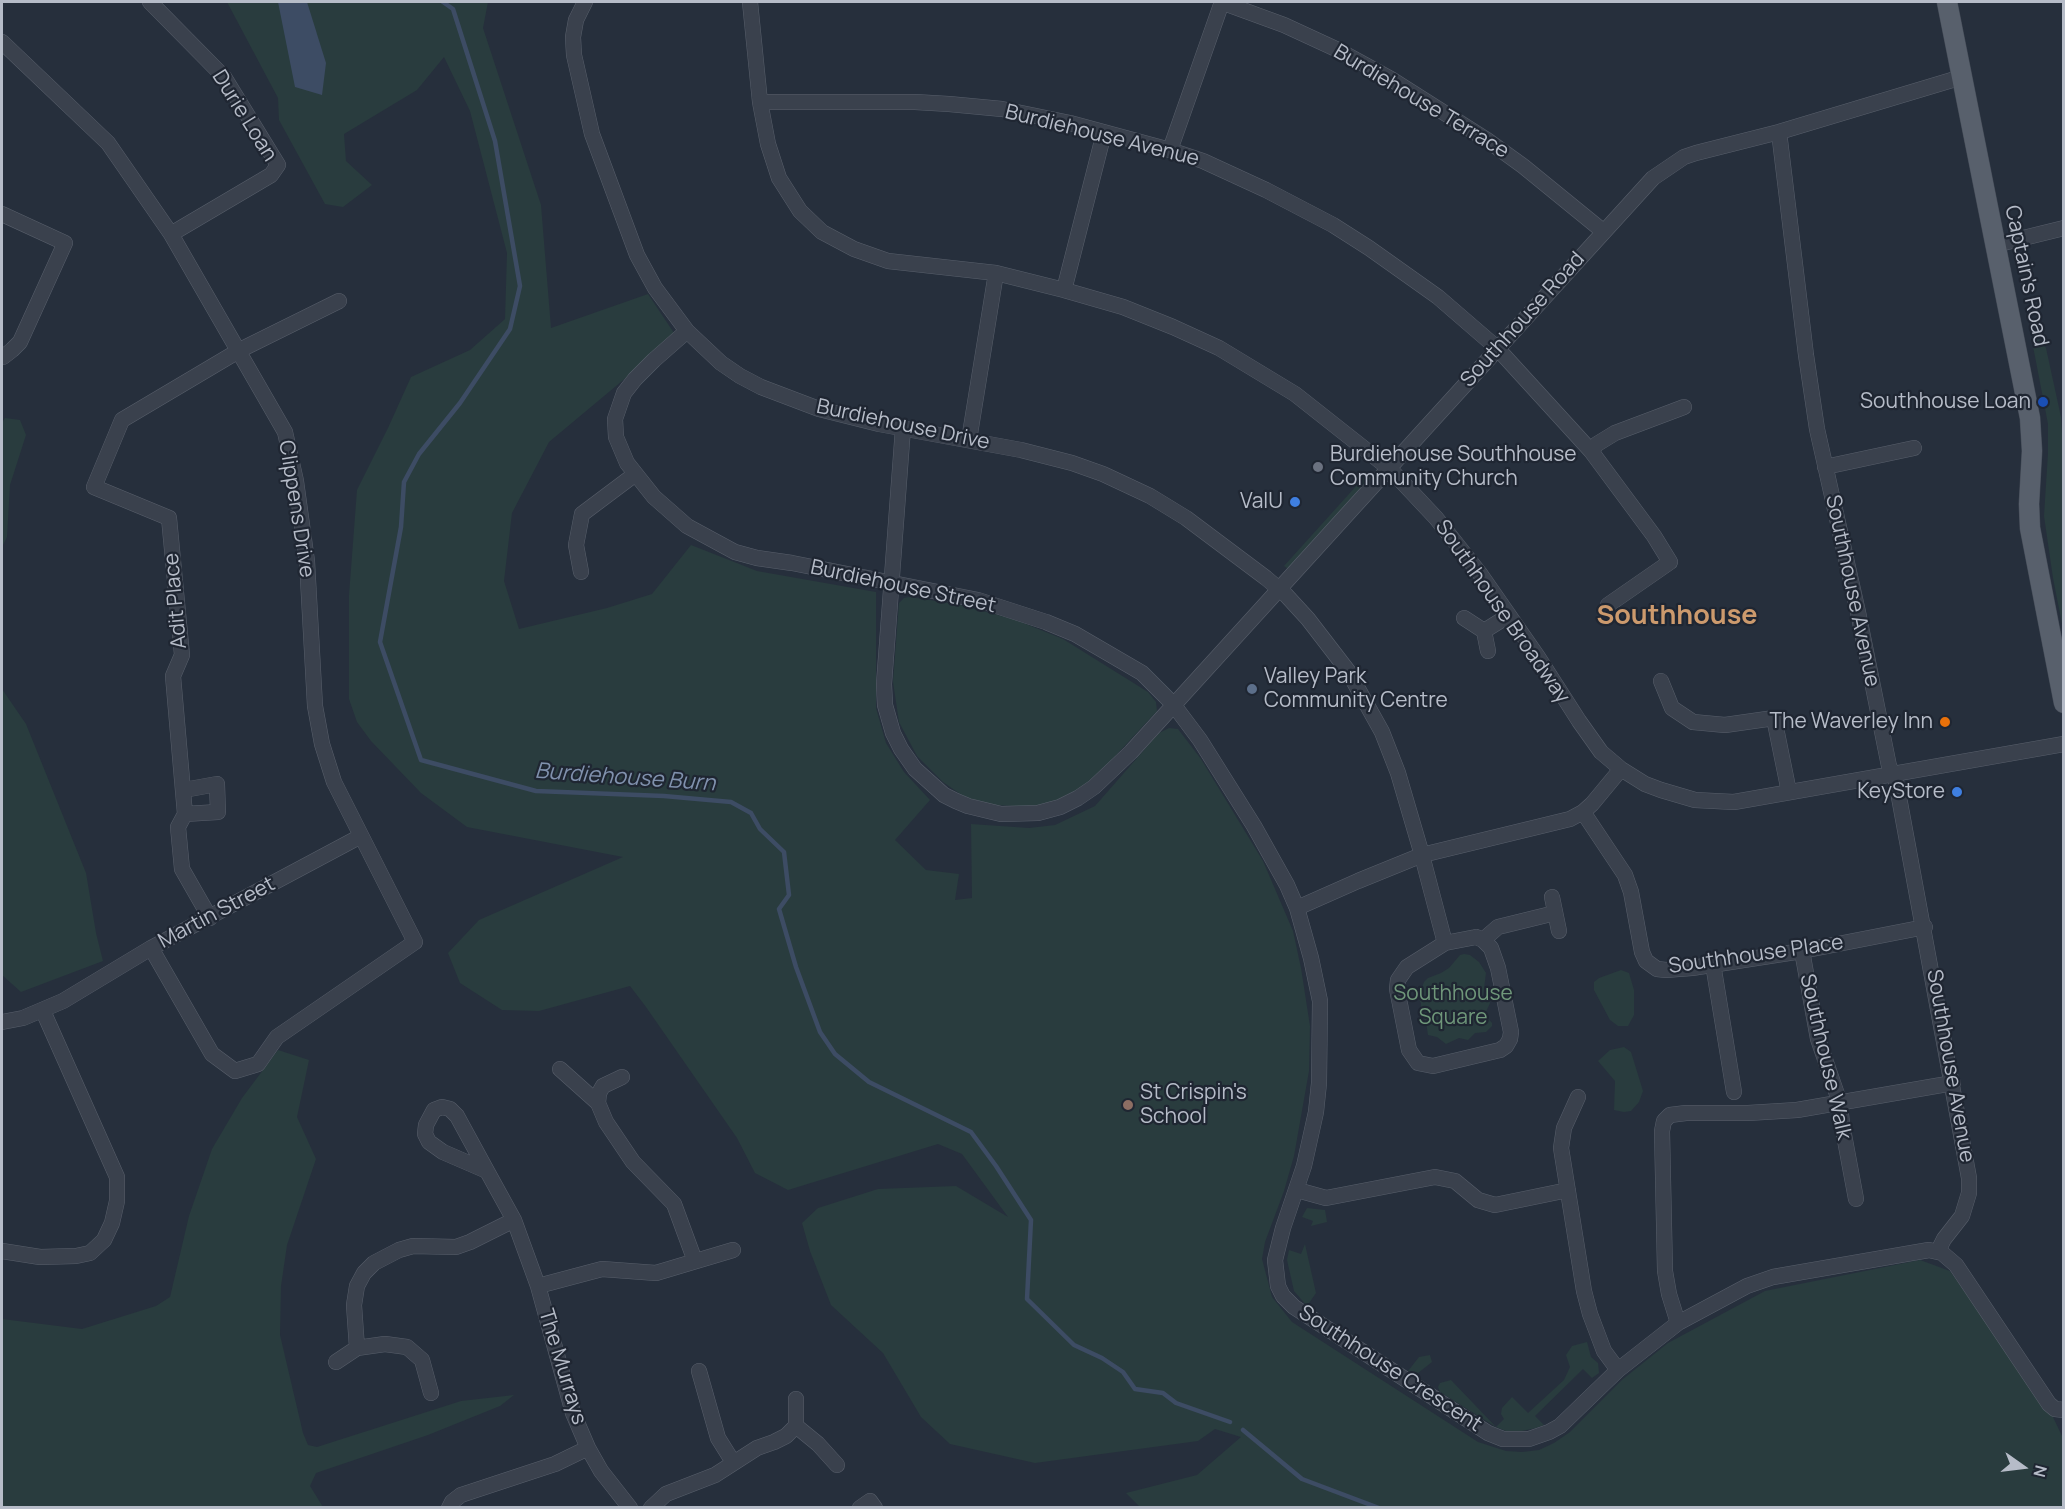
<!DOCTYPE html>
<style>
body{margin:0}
#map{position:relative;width:2065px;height:1509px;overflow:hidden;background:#262f3c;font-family:Manrope,sans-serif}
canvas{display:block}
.frame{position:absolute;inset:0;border:3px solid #b6bcc8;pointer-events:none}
.north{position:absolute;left:1993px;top:1437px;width:60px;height:60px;-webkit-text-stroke:4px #1f2632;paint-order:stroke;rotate:104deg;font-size:16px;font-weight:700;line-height:24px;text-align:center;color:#b6bcc8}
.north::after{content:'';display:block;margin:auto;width:21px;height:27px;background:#b6bcc8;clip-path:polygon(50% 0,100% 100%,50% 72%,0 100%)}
</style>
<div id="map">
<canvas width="2065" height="1509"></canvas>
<div class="frame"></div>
<div class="north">N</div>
</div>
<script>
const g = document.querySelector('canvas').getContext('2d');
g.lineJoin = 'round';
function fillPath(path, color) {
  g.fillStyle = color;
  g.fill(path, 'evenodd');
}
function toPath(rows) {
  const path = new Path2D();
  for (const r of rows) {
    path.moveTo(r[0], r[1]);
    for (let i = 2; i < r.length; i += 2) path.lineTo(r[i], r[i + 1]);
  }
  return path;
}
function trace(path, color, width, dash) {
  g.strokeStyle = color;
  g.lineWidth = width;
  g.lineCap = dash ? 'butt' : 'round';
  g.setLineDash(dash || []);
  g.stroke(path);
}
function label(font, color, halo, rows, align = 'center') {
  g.font = font + ' Manrope,sans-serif';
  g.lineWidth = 4.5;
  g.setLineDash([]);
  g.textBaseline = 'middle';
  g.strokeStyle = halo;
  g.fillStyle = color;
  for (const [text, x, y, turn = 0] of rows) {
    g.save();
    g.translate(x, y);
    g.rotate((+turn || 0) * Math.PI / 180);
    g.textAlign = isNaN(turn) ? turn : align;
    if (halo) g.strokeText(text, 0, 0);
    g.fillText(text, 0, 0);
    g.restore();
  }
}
const green = toPath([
 [227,2,488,2,483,28,541,205,551,328,648,294,676,336,549,442,512,513,504,581,519,629,607,608,652,594,691,545,757,571,876,592,876,708,886,743,904,772,930,800,895,840,926,870,959,874,955,900,972,898,971,824,1029,828,1055,825,1095,806,1159,733,1169,728,1178,729,1201,759,1263,861,1293,931,1301,968,1310,1026,1309,1071,1294,1156,1284,1191,1265,1242,1262,1259,1272,1297,1292,1322,1478,1442,1506,1451,1522,1452,1539,1450,1554,1443,1570,1432,1623,1379,1668,1343,1765,1291,1920,1260,1950,1271,2052,1415,2063,1438,2063,1507,1140,1507,1126,1493,1197,1475,1241,1437,1215,1429,1198,1441,1035,1463,950,1444,921,1417,883,1353,831,1305,810,1251,802,1223,818,1208,878,1189,956,1186,1008,1217,962,1154,938,1144,788,1190,755,1173,737,1138,646,1007,630,986,539,1011,502,1010,460,983,448,953,479,920,623,857,467,827,421,793,371,741,357,722,349,699,349,595,357,490,388,428,411,377,470,350,505,319,507,253,470,111,444,57,417,90,344,134,346,161,372,185,343,207,325,204,279,120,278,98],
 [2037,338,2046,348,2061,417,2064,464,2063,629,2053,578,2044,516,2048,453,2048,424,2032,341],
 [5,418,20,420,26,435,10,485,7,537,2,547,2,423],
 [1367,474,1371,477,1288,569,1284,566],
 [909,597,957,604,1016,620,1063,639,1148,692,1156,702,1157,711,1092,781,1065,798,1037,807,993,805,966,798,943,782,917,756,899,722,893,682,899,603,904,598],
 [2,689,26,724,86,873,96,933,103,961,21,992,2,975],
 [1464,954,1470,955,1479,962,1486,973,1483,996,1488,998,1490,1003,1486,1012,1486,1016,1492,1023,1492,1026,1486,1032,1475,1033,1468,1040,1459,1038,1446,1044,1437,1037,1428,1035,1426,1022,1421,1014,1421,1003,1418,998,1424,982,1428,978,1441,973,1449,968,1460,955],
 [1621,970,1629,973,1634,990,1634,1015,1628,1026,1618,1026,1610,1020,1594,990,1594,982,1599,978],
 [1624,1047,1631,1052,1643,1091,1639,1102,1631,1111,1624,1112,1614,1110,1615,1081,1598,1061,1610,1050],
 [278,1050,309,1060,297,1117,316,1159,287,1245,281,1286,280,1335,303,1433,308,1445,317,1447,461,1401,514,1395,500,1406,428,1435,316,1473,310,1486,323,1507,2,1507,2,1319,82,1329,156,1306,170,1297,189,1216,212,1149,242,1098],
 [1307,1208,1325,1210,1327,1222,1311,1226,1313,1221,1302,1217],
 [1305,1244,1316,1293,1307,1306,1294,1291,1287,1260,1289,1250,1301,1254],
 [1587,1342,1591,1357,1598,1363,1599,1373,1592,1378,1583,1369,1535,1416,1544,1425,1536,1428,1522,1431,1506,1431,1496,1427,1440,1392,1438,1387,1440,1383,1451,1380,1496,1427,1504,1419,1501,1414,1502,1408,1512,1397,1528,1413,1564,1380,1570,1367,1566,1355,1572,1346],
 [1430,1355,1432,1362,1418,1373,1414,1374,1408,1371,1419,1357]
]);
const water = toPath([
 [278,2,307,2,326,63,322,95,295,87]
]);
const stream = toPath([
 [443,2,453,9,495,141,520,286,510,329,460,403,419,454,404,482,401,527,380,642,421,760,536,791,664,796,731,802,751,813,760,829,784,852,789,895,779,909,796,967,820,1032,835,1054,869,1082,971,1132,996,1166,1031,1220,1027,1299,1074,1345,1102,1358,1123,1372,1135,1389,1163,1393,1176,1403,1230,1422],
 [1243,1430,1302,1479,1379,1508]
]);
const minor = toPath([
 [150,2,224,77,278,165,271,175,171,234],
 [585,2,576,20,573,37,574,55,592,134,637,255,655,288,687,331,721,363,740,376,761,387,819,409,879,424,1021,450,1072,463,1103,474,1150,496,1186,518,1266,578,1286,595,1308,619,1348,671,1382,732,1398,773,1420,848,1445,943],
 [750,2,760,102,768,144,779,178,800,211,822,232,854,249,888,261,996,273,1064,290,1123,307,1173,327,1219,348,1295,394,1390,469,1436,518,1481,575,1538,657,1579,721,1601,752,1621,769,1645,784,1661,790,1695,800,1734,802,2064,744],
 [1221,2,1284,25,1336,49,1391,79,1487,140,1523,166,1604,232],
 [2,42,108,143,171,234,285,432,296,481,307,561,315,706,322,744,334,782,415,942,277,1037,258,1064,235,1071,212,1054,151,948,361,836],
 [760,102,915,102,949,104,1002,109,1070,123,1170,150,1203,161,1266,190,1333,225,1369,248,1438,297,1497,348,1591,451,1654,536,1670,562,1608,605],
 [1779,132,1806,355,1817,429,1858,612,1889,766,1896,781,1969,1178,1969,1193,1962,1216,1944,1239,1938,1251],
 [1170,150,1222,2],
 [2,214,65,243,20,342,12,350,3,357,2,356],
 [1995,245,2064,228],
 [1064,290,1104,133],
 [687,331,654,360,635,379,624,393,615,419,616,437,627,463,654,497,687,526,735,552,757,558,792,563,978,600,1046,622,1075,634,1142,673,1173,704,1200,740,1254,826,1287,885,1297,908,1311,958,1320,1001,1319,1083,1316,1112,1304,1166,1283,1228,1275,1260,1278,1286,1283,1296,1294,1307,1488,1433,1503,1439,1529,1439,1549,1432,1560,1426,1618,1370,1678,1323,1747,1286,1773,1277,1929,1250,1942,1253,1956,1265,2049,1404,2055,1409,2064,1410],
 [903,428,884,684,885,705,893,733,901,749,915,769,944,795,956,801,968,806,1001,814,1038,813,1060,807,1078,798,1094,787,1131,752,1653,178,1684,157,1696,153,1779,132,1962,77],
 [969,440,996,273],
 [1591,451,1597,444,1615,433,1684,407],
 [1825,467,1914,448],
 [581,572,576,545,582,514,634,475],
 [1464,618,1484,631],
 [1488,651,1484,631,1508,616],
 [1661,681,1672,708,1693,722,1725,725,1774,718,1789,792],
 [184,790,217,784,218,812,185,814],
 [1583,812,1625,875,1631,892,1642,952,1646,961,1657,969,1666,970,1692,968,1802,951,1925,927],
 [1552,897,1559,931],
 [1297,908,1358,881,1422,855,1570,819,1583,812,1592,804,1621,769],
 [210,918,182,869,178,827,185,814,173,676,182,655,169,518,94,487,122,420,240,350,339,301],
 [1476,937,1483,940,1491,948,1498,968,1511,1032,1510,1039,1506,1046,1500,1050,1433,1066,1418,1063,1409,1050,1397,989,1398,980,1407,967,1445,943,1476,937],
 [1483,940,1498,927,1555,913],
 [1802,951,1818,1039,1840,1103,1842,1124,1856,1199],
 [1713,964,1734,1092],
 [2,1022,23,1018,63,1001,151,948],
 [560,1069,598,1103,606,1122,633,1162,674,1204,695,1261],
 [1578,1097,1564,1128,1561,1148,1584,1291,1590,1314,1604,1351,1618,1370],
 [598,1103,599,1093,603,1086,622,1077],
 [487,1171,443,1152,429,1142,425,1134,426,1125,434,1110,442,1107,450,1109,457,1116,487,1171,514,1220,538,1286,573,1413,588,1448,601,1471,630,1508],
 [1297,1190,1326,1198,1435,1177,1455,1181,1478,1200,1495,1205,1568,1190],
 [2,1251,40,1257,76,1256,90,1253,104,1240,112,1223,117,1201,117,1177,43,1011],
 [538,1286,602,1269,656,1273,733,1250],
 [1678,1323,1669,1294,1665,1271,1662,1131,1664,1121,1670,1115,1686,1113,1748,1113,1797,1110,1953,1083],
 [336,1362,357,1348],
 [699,1371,718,1438,733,1462],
 [431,1393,422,1360,407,1347,385,1344,357,1348,354,1305,357,1286,364,1273,374,1263,399,1250,413,1246,456,1247,470,1242,514,1220],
 [796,1399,796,1426],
 [449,1508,452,1502,461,1495,555,1464,588,1448],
 [651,1508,666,1494,715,1475,757,1448,774,1442,786,1436,796,1426,818,1444,837,1465],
 [860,1508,870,1501,875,1508]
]);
const major = toPath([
 [1947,2,2030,418,2032,451,2029,504,2030,528,2064,703]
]);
const markers = [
 [2043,402,6,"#1a4fb4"],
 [1318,467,6,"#6b7280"],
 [1295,502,6,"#3f7fe0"],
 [1252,689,6,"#5c6f8a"],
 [1945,722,6,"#e8710a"],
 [1957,792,6,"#3f7fe0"],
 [1128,1105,6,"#8d6e63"]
];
const streetNames = [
 ["Burdiehouse Terrace",1421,102,31],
 ["Durie Loan",244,116,58],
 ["Burdiehouse Avenue",1102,136,14],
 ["Captain's Road",2026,276,78],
 ["Southhouse Road",1523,320,-48],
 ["Burdiehouse Drive",903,425,12],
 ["Clippens Drive",296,509,81],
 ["Burdiehouse Street",903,587,12],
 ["Southhouse Avenue",1852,591,78],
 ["Adit Place",176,601,-95],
 ["Southhouse Broadway",1502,612,55],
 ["Martin Street",217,913,-28],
 ["Southhouse Place",1756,955,-8],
 ["Southhouse Walk",1825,1057,77],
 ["Southhouse Avenue",1950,1066,80],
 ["The Murrays",562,1367,73],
 ["Southhouse Crescent",1390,1369,33]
];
const poiNames = [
 ["Southhouse Loan",2031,402],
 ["Burdiehouse Southhouse",1330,455,"left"],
 ["Community Church",1330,479,"left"],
 ["ValU",1283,502],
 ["Valley Park",1264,677,"left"],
 ["Community Centre",1264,701,"left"],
 ["The Waverley Inn",1933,722],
 ["KeyStore",1945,792],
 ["St Crispin's",1140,1093,"left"],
 ["School",1140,1117,"left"]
];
const parkNames = [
 ["Southhouse",1453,994],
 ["Square",1453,1018]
];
const waterNames = [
 ["Burdiehouse Burn",625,778,4]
];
const districtNames = [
 ["Southhouse",1677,616]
];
fillPath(green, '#293c3e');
fillPath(water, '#3d4c64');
trace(stream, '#3d4c64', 4.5);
trace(minor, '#585f6b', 16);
trace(major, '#434a56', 21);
trace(minor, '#3a414d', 15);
trace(major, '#58606c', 20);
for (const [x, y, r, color] of markers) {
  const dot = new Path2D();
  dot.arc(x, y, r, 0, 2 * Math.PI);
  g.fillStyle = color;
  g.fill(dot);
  trace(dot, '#1f2632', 2);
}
label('21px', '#b6bcc8', '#1f2632', streetNames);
label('21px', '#b6bcc8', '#1f2632', poiNames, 'right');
label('21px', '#6f977a', '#1f2632', parkNames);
label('italic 22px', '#8091ad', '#1f2632', waterNames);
label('bold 27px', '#cc9a6d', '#1f2632', districtNames);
</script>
